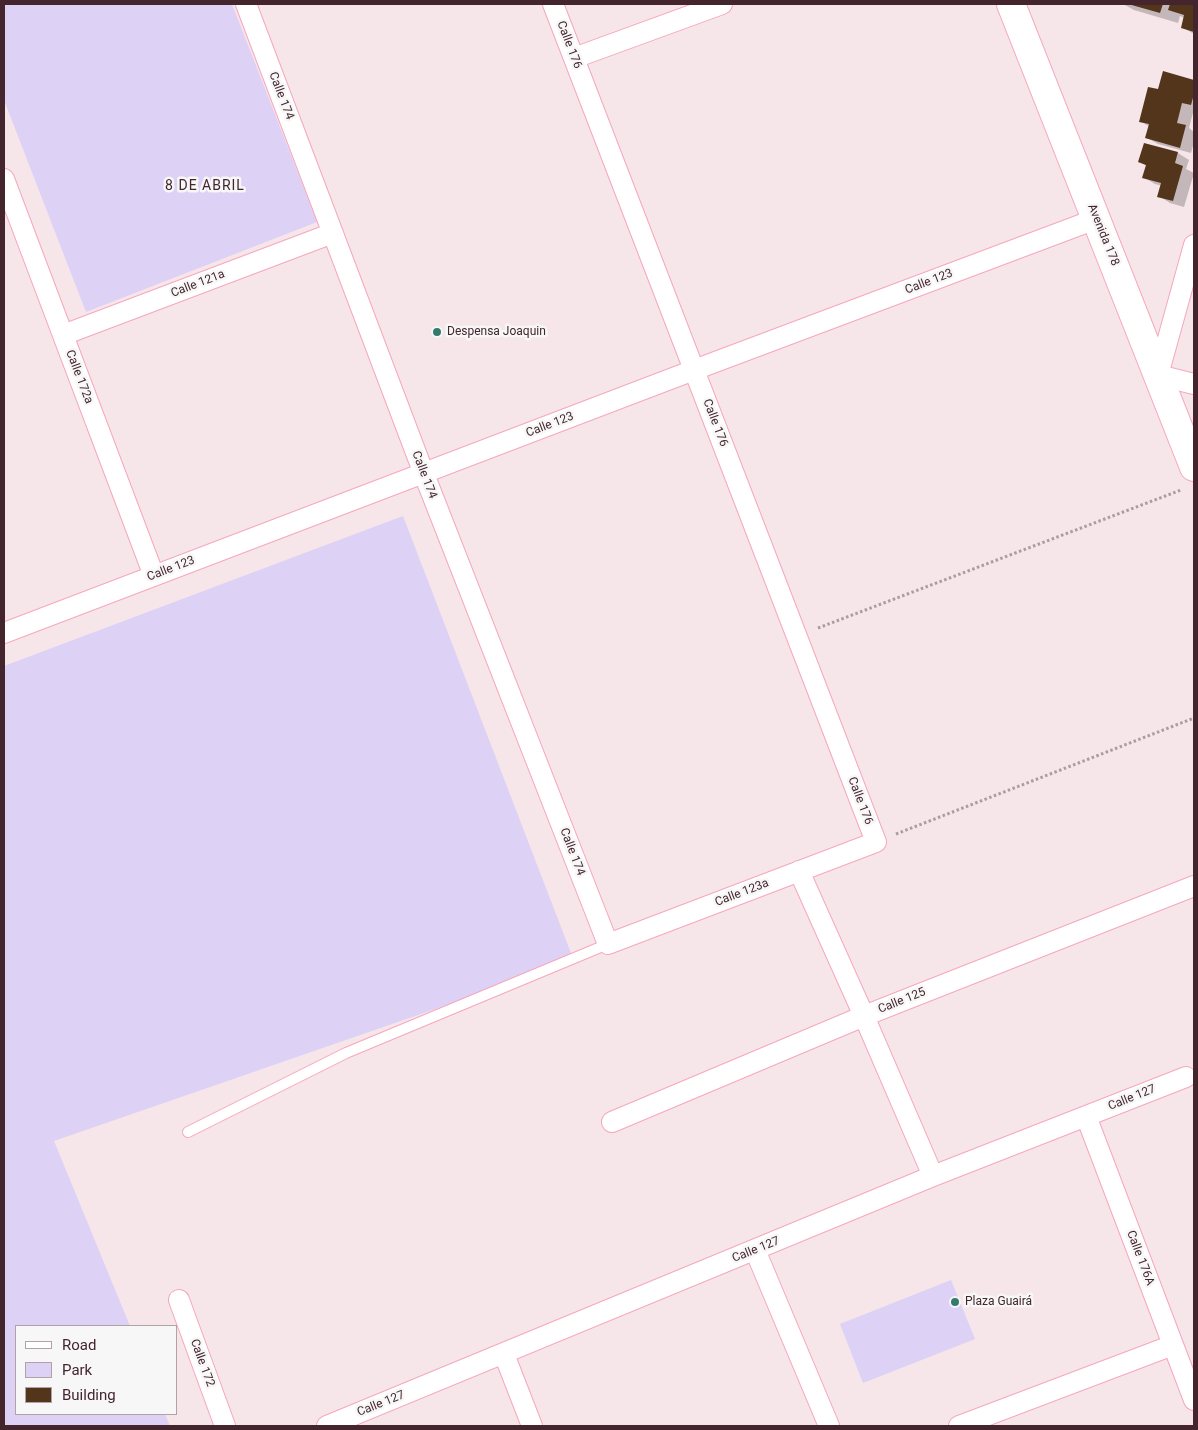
<!DOCTYPE html>
<meta charset="utf-8">
<style>
body{margin:0}
#map{position:relative;width:1198px;height:1430px;overflow:hidden;background:#f6e5e9;font-family:Roboto,sans-serif}
canvas{display:block}
.frame{position:absolute;inset:0;border:5px solid #44252e;pointer-events:none}
.legend{position:absolute;left:15px;top:1325px;width:162px;height:90px;box-sizing:border-box;background:#f7f7f7;border:1px solid #afa3a7;margin:0;padding:6px 9px;list-style:none;font-size:15px;color:#44252e}
.legend li{display:flex;align-items:center;gap:10px;height:25px}
.legend b{width:25px;border:1px solid #afa3a7}
</style>
<div id="map">
<canvas width="1198" height="1430"></canvas>
<div class="frame"></div>
<ul class="legend">
<li><b style="height:6px;background:#fff"></b>Road</li>
<li><b style="height:14px;background:#ddd1f5"></b>Park</li>
<li><b style="height:14px;background:#52351b"></b>Building</li>
</ul>
</div>
<script>
const g = document.querySelector('canvas').getContext('2d');
g.lineJoin = 'round';
function fillPath(path, color) {
  g.fillStyle = color;
  g.fill(path, 'evenodd');
}
function toPath(rows) {
  const path = new Path2D();
  for (const r of rows) {
    path.moveTo(r[0], r[1]);
    for (let i = 2; i < r.length; i += 2) path.lineTo(r[i], r[i + 1]);
  }
  return path;
}
function trace(path, color, width, dash) {
  g.strokeStyle = color;
  g.lineWidth = width;
  g.lineCap = dash ? 'butt' : 'round';
  g.setLineDash(dash || []);
  g.stroke(path);
}
function label(font, color, halo, rows, align = 'center') {
  g.font = font + ' Roboto,sans-serif';
  g.lineWidth = 5;
  g.setLineDash([]);
  g.textBaseline = 'middle';
  g.strokeStyle = halo;
  g.fillStyle = color;
  for (const [text, x, y, turn = 0] of rows) {
    g.save();
    g.translate(x, y);
    g.rotate((+turn || 0) * Math.PI / 180);
    g.textAlign = isNaN(turn) ? turn : align;
    if (halo) g.strokeText(text, 0, 0);
    g.fillText(text, 0, 0);
    g.restore();
  }
}
const green = toPath([
 [4,4,232,4,317,222,86,312,4,100],
 [403,516,574,961,54,1141,130,1326,16,1326,16,1414,165,1414,170,1426,4,1426,4,666],
 [951,1280,975,1339,863,1383,840,1324]
]);
const shadow = toPath([
 [1123,4,1194,4,1194,34,1182,27,1185,18,1180,16,1178,23,1134,10],
 [1164,72,1194,82,1194,109,1189,128,1194,132,1194,142,1191,153,1158,144,1147,138,1150,127,1140,121,1159,91],
 [1178,153,1189,160,1186,169,1194,173,1184,207,1170,203,1159,196,1162,186,1155,184,1143,177,1147,166,1140,162]
]);
const building = toPath([
 [1128,4,1163,4,1160,13],
 [1170,4,1194,4,1194,32,1181,28,1184,15,1168,10],
 [1163,71,1194,80,1194,94,1191,105,1182,103,1177,123,1186,125,1180,148,1145,138,1149,124,1139,122,1148,87,1158,89],
 [1144,143,1178,152,1175,163,1183,166,1173,201,1157,197,1161,183,1142,178,1146,165,1138,162]
]);
const path = toPath([
 [818,628,1181,490],
 [896,834,1194,718]
]);
const lane = toPath([
 [188,1132,346,1053,608,944]
]);
const street = toPath([
 [246,4,424,474,608,944,876,842,553,4],
 [574,58,722,4],
 [4,179,154,576],
 [1194,245,1158,375,1194,384],
 [63,335,333,233],
 [4,633,694,370,1096,219],
 [799,871,864,1016,933,1176],
 [1086,1116,1194,1400],
 [612,1122,864,1016,1194,886],
 [755,1250,829,1426],
 [179,1300,225,1426],
 [504,1354,532,1426],
 [327,1426,933,1176,1186,1077],
 [959,1426,1173,1345]
]);
const secondary = toPath([
 [1011,4,1194,467]
]);
const markers = [
 [437,332,5,"#357a6f"],
 [955,1302,5,"#357a6f"]
];
const streetNames = [
 ["Calle 176",569,45,69],
 ["Calle 174",281,96,69],
 ["Avenida 178",1103,235,68],
 ["Calle 123",929,282,-21],
 ["Calle 121a",198,284,-21],
 ["Calle 172a",79,377,69],
 ["Calle 176",715,423,69],
 ["Calle 123",550,425,-21],
 ["Calle 174",424,475,69],
 ["Calle 123",171,569,-21],
 ["Calle 176",860,801,69],
 ["Calle 174",572,852,69],
 ["Calle 123a",742,893,-21],
 ["Calle 125",902,1001,-22],
 ["Calle 127",1132,1098,-22],
 ["Calle 127",756,1250,-22],
 ["Calle 176A",1140,1258,69],
 ["Calle 172",202,1363,70],
 ["Calle 127",381,1404,-22]
];
const poiNames = [
 ["Despensa Joaquin",447,332],
 ["Plaza Guairá",965,1302]
];
const neighbourhoodNames = [
 ["8 DE ABRIL",205,186]
];
fillPath(green, '#ddd1f5');
fillPath(shadow, '#0003');
fillPath(building, '#52351b');
trace(lane, '#f6a7bd', 12);
trace(street, '#f6a7bd', 22);
trace(secondary, '#f6a7bd', 30);
trace(path, '#b0999f', 3, [2.5, 2.5]);
trace(lane, '#fff', 10);
trace(street, '#fff', 20);
trace(secondary, '#fff', 28);
for (const [x, y, r, color] of markers) {
  const dot = new Path2D();
  dot.arc(x, y, r, 0, 2 * Math.PI);
  g.fillStyle = color;
  g.fill(dot);
  trace(dot, '#f7f7f7', 2);
}
label('12px', '#44252e', '#f7f7f7', streetNames);
label('12px', '#44252e', '#f7f7f7', poiNames, 'left');
g.letterSpacing = '1px';
label('14px', '#44252e', '#f7f7f7', neighbourhoodNames);
g.letterSpacing = '0px';
</script>
